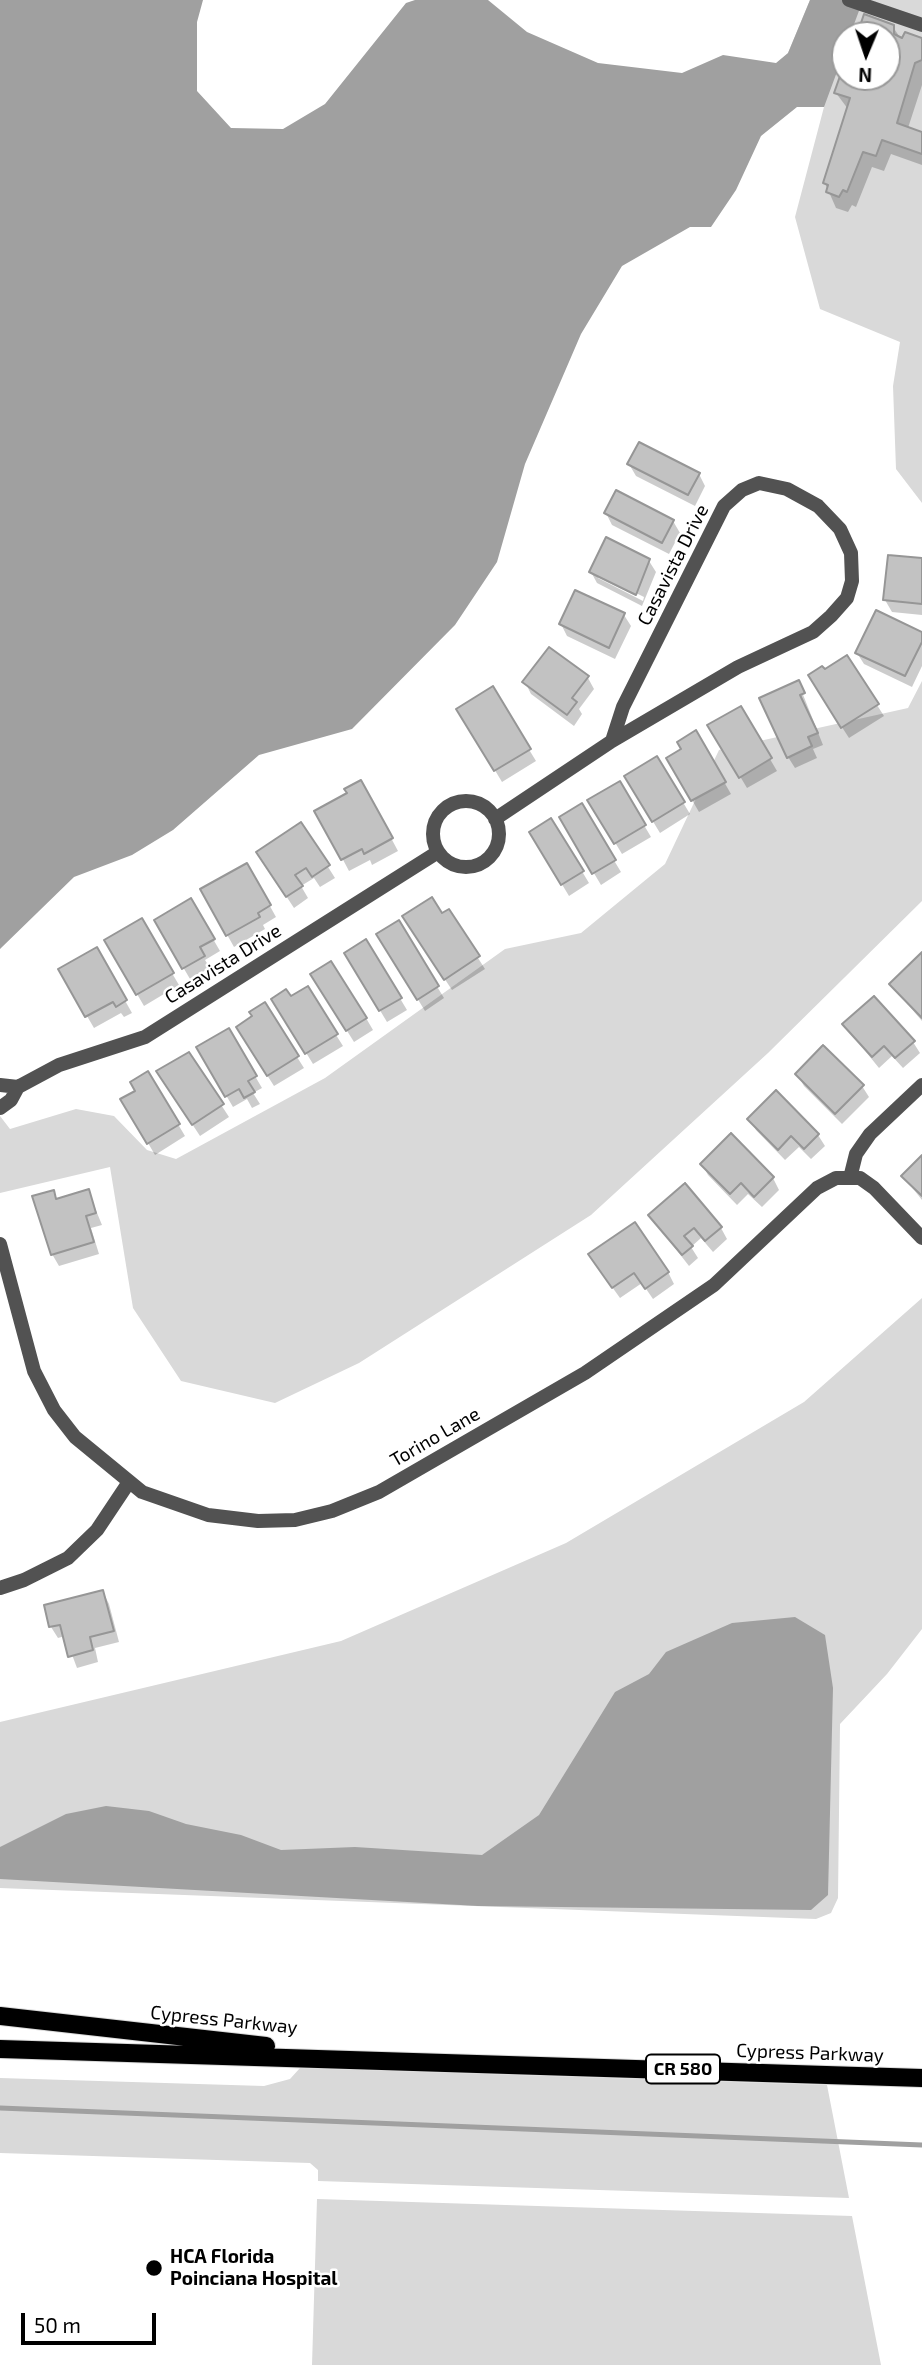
<!DOCTYPE html>
<style>
body{margin:0}
#map{position:relative;width:922px;height:2365px;overflow:hidden;background:#fff;font-family:"Exo 2",sans-serif}
canvas{display:block}
.north{position:absolute;left:831px;top:21px;width:70px;height:70px;box-sizing:border-box;background:#fff;border:2px solid #999;border-radius:50%;rotate:182deg;font-size:19px;font-weight:700;line-height:28px;text-align:center;color:#000}
.north::after{content:'';display:block;margin:auto;width:24px;height:32px;background:#000;clip-path:polygon(50% 0,100% 100%,50% 72%,0 100%)}
.scale{position:absolute;left:21px;top:2313px;width:135px;height:32px;box-sizing:border-box;border:4px solid #000;border-top:0;padding-left:9px;font-size:21px;line-height:24px;white-space:nowrap;color:#000;-webkit-text-stroke:5px #fff;paint-order:stroke}
</style>
<div id="map">
<canvas width="922" height="2365"></canvas>
<div class="north">N</div>
<div class="scale">50 m</div>
</div>
<script>
const g = document.querySelector('canvas').getContext('2d');
g.lineJoin = 'round';
function fillPath(path, color) {
  g.fillStyle = color;
  g.fill(path, 'evenodd');
}
function toPath(rows) {
  const path = new Path2D();
  for (const r of rows) {
    if (r.length === 3) {
      path.moveTo(r[0] + r[2], r[1]);
      path.arc(r[0], r[1], r[2], 0, 2 * Math.PI);
      continue;
    }
    path.moveTo(r[0], r[1]);
    for (let i = 2; i < r.length; i += 2) path.lineTo(r[i], r[i + 1]);
  }
  return path;
}
function trace(path, color, width, dash) {
  g.strokeStyle = color;
  g.lineWidth = width;
  g.lineCap = dash ? 'butt' : 'round';
  g.setLineDash(dash || []);
  g.stroke(path);
}
function label(font, color, halo, rows, align = 'center') {
  g.font = font + ' "Exo 2",sans-serif';
  g.lineWidth = 5;
  g.setLineDash([]);
  g.textBaseline = 'middle';
  g.strokeStyle = halo;
  g.fillStyle = color;
  for (const [text, x, y, turn = 0] of rows) {
    g.save();
    g.translate(x, y);
    g.rotate((+turn || 0) * Math.PI / 180);
    g.textAlign = isNaN(turn) ? turn : align;
    if (halo) g.strokeText(text, 0, 0);
    g.fillText(text, 0, 0);
    g.restore();
  }
}
const green = toPath([
 [810,0,922,0,922,503,896,469,893,386,900,342,820,309,795,217,824,107,788,53],
 [845,35,887,35,887,77,845,77],
 [922,681,922,901,768,1053,591,1215,359,1363,275,1403,181,1381,133,1308,110,1167,0,1193,0,1116,10,1129,76,1109,114,1116,147,1150,176,1159,325,1078,505,949,581,933,665,864,719,750,908,708],
 [922,1298,922,1629,887,1674,840,1724,838,1898,831,1913,816,1919,0,1888,0,1722,341,1641,566,1543,804,1402],
 [300,2068,827,2085,849,2198,318,2181,318,2170,310,2163,0,2153,0,2078,264,2086,290,2079],
 [317,2199,852,2216,881,2365,312,2365]
]);
const water = toPath([
 [0,0,203,0,197,22,197,91,231,128,283,129,325,104,406,3,415,0,488,0,527,32,598,63,682,73,723,55,776,63,788,53,810,0,863,0,850,35,845,35,845,50,824,107,797,107,761,136,736,190,711,227,690,227,622,266,581,334,525,464,497,562,455,625,352,729,259,755,173,830,132,855,74,877,0,949],
 [795,1617,825,1635,833,1688,828,1895,811,1910,478,1906,0,1879,0,1847,66,1814,106,1806,149,1811,186,1824,241,1835,281,1850,355,1847,482,1855,539,1815,615,1692,649,1674,666,1652,732,1623]
]);
const shadow = toPath([
 [893,27,901,39,922,39,922,85,908,128,922,133,922,165,891,154,884,171,872,167,856,207,852,205,848,212,836,208,825,183,848,109,836,93,845,67,845,77,887,77,887,35,859,35],
 [629,464,699,474,705,486,695,506,636,476],
 [606,513,673,521,680,533,669,554,612,525],
 [922,560,922,615,892,612,885,600],
 [649,561,656,572,642,606,597,583,591,572],
 [598,574,644,597,643,601,598,578],
 [624,615,631,626,615,659,567,636,561,624],
 [922,634,922,666,912,687,864,664,857,653],
 [588,678,594,689,579,709,582,714,574,726,531,694,525,682],
 [798,682,823,745,813,749,817,758,795,768,788,757],
 [816,687,877,705,884,716,849,738],
 [492,689,536,761,502,782,458,709],
 [740,708,777,771,747,788,710,726],
 [696,733,731,794,699,812,668,759,683,750],
 [657,759,690,814,660,833,626,777],
 [361,782,398,851,372,865,370,860,349,871,317,811,349,794],
 [619,783,651,837,622,854,590,801],
 [581,806,621,872,601,885,561,818],
 [551,820,589,883,569,896,531,833],
 [301,824,335,878,320,887,314,878,301,886,308,898,294,908,265,864],
 [247,865,276,917,263,925,265,929,234,947,202,890],
 [191,901,220,951,205,960,210,968,190,979,156,921],
 [448,911,485,969,452,990,411,928],
 [141,921,179,985,144,1006,106,941],
 [398,922,444,998,425,1011,378,934],
 [366,942,407,1010,387,1022,346,954],
 [96,949,132,1013,124,1017,121,1013,94,1028,60,970],
 [922,954,922,1021,891,985],
 [319,986,366,1018,373,1030,354,1042],
 [307,989,343,1046,313,1064,273,999,291,999],
 [844,1025,913,1042,920,1053,903,1068,892,1056,879,1068],
 [228,1030,262,1088,253,1093,260,1104,252,1108,247,1099,233,1107,198,1048],
 [244,1039,297,1057,304,1068,274,1086],
 [188,1054,229,1117,200,1136,165,1083],
 [148,1074,185,1136,155,1155,123,1100,137,1091],
 [797,1074,862,1086,869,1097,842,1124,804,1086],
 [749,1119,818,1135,825,1146,811,1159,799,1147,785,1160,756,1130],
 [922,1157,922,1200,903,1176],
 [702,1164,773,1178,779,1190,762,1207,748,1194,737,1205,708,1175],
 [88,1191,102,1225,91,1228,99,1254,59,1266,52,1254,53,1192,58,1200],
 [650,1216,721,1228,727,1239,713,1252,701,1238,691,1247,698,1258,689,1266],
 [597,1266,668,1272,674,1284,653,1299,642,1283,620,1298],
 [103,1592,109,1604,119,1642,95,1648,98,1662,77,1668,65,1636,58,1638,51,1627]
]);
const stream = toPath([
 [0,2108,922,2145]
]);
const building = toPath([
 [864,14,894,25,894,34,902,38,905,32,922,38,922,60,915,63,897,123,922,132,922,154,882,140,876,156,863,152,847,192,843,190,839,197,826,192,828,185,823,183,850,98,834,93,845,62,845,77,887,77,887,35,857,35,864,14],
 [639,442,700,473,688,495,627,464,639,442],
 [616,490,674,520,662,543,604,513,616,490],
 [606,537,650,559,636,595,589,572,606,537],
 [888,555,922,558,922,604,883,600,888,555],
 [575,590,625,613,609,648,559,624,575,590],
 [876,610,922,632,922,642,905,676,855,653,876,610],
 [549,647,589,676,572,698,577,702,567,715,522,682,549,647],
 [847,655,879,704,841,728,808,675,822,666,825,669,847,655],
 [799,680,805,693,800,695,818,733,808,737,812,746,787,758,759,698,799,680],
 [493,686,531,749,494,771,456,709,493,686],
 [741,706,772,758,739,778,707,725,741,706],
 [696,730,726,782,691,801,666,758,681,749,677,742,696,730],
 [657,756,685,802,652,822,624,776,657,756],
 [361,780,393,838,364,854,362,849,341,860,314,811,347,793,344,789,361,780],
 [620,781,646,825,614,844,587,800,620,781],
 [582,803,616,860,592,874,559,817,582,803],
 [551,818,584,871,561,885,529,832,551,818],
 [301,822,330,865,312,877,306,868,295,875,303,886,286,897,256,852,301,822],
 [247,863,271,905,258,913,260,917,226,936,200,889,247,863],
 [432,897,442,913,449,909,480,956,444,980,402,916,432,897],
 [191,898,215,939,200,947,205,956,182,969,154,920,191,898],
 [142,918,174,973,136,995,104,940,142,918],
 [399,920,439,986,417,1000,376,934,399,920],
 [366,939,402,998,379,1011,344,953,366,939],
 [97,947,127,1000,116,1007,113,1002,85,1017,58,969,97,947],
 [922,952,922,1018,889,984,922,952],
 [331,961,367,1018,346,1031,310,974,331,961],
 [308,986,338,1034,305,1054,271,999,286,989,291,996,308,986],
 [874,996,915,1041,895,1058,884,1046,872,1057,842,1024,874,996],
 [265,1002,299,1056,267,1076,236,1027,252,1016,249,1012,265,1002],
 [229,1028,257,1076,248,1081,255,1092,244,1098,239,1089,225,1097,196,1047,229,1028],
 [823,1045,864,1085,835,1114,795,1074,823,1045],
 [189,1052,224,1104,192,1125,156,1071,189,1052],
 [148,1071,180,1124,147,1144,120,1099,135,1091,130,1082,148,1071],
 [776,1090,819,1134,804,1149,791,1136,778,1150,747,1119,776,1090],
 [731,1133,774,1177,754,1197,741,1183,730,1194,700,1164,731,1133],
 [922,1155,922,1196,901,1176,922,1155],
 [685,1183,722,1227,705,1241,694,1228,684,1236,693,1246,682,1255,648,1215,685,1183],
 [89,1189,96,1213,86,1216,94,1242,51,1255,32,1196,54,1190,56,1199,89,1189],
 [635,1222,669,1272,645,1289,634,1273,612,1288,588,1254,635,1222],
 [103,1590,114,1631,90,1637,93,1650,68,1657,60,1625,49,1627,44,1605,103,1590]
]);
const minor = toPath([
 [849,0,922,25],
 [466,834,33],
 [495,819,612,741,738,667,813,632,831,616,847,598,852,581,851,553,840,529,818,506,787,489,759,483,742,490,724,506,623,707,612,741],
 [0,1085,18,1087,11,1100,0,1108],
 [18,1087,59,1065,145,1037,438,852],
 [850,1178,856,1154,870,1134,922,1085],
 [0,1244,34,1371,54,1410,75,1437,142,1492,208,1515,258,1521,295,1520,332,1511,379,1492,585,1373,714,1285,817,1188,836,1178,860,1178,874,1188,922,1238],
 [0,1588,24,1580,68,1558,97,1530,129,1482]
]);
const primary = toPath([
 [0,2016,266,2046],
 [0,2049,922,2078]
]);
const markers = [
 [154,2268,9,"#000"]
];
const shields = [
 [683,2069,74]
];
const shieldNames = [
 ["CR 580",683,2069]
];
const streetNames = [
 ["Casavista Drive",673,565,-63],
 ["Casavista Drive",223,964,-32],
 ["Torino Lane",435,1437,-30],
 ["Cypress Parkway",224,2020,6],
 ["Cypress Parkway",810,2053,2]
];
const poiNames = [
 ["HCA Florida",170,2257],
 ["Poinciana Hospital",170,2279]
];
fillPath(green, '#d9d9d9');
fillPath(water, '#a0a0a0');
fillPath(shadow, '#0003');
trace(stream, '#a0a0a0', 5);
fillPath(building, '#c2c2c2');
trace(building, '#969696', 2);
trace(primary, '#dbdbdb', 20);
trace(minor, '#525252', 14);
trace(primary, '#000', 18);
for (const [x, y, r, color] of markers) {
  const dot = new Path2D();
  dot.arc(x, y, r, 0, 2 * Math.PI);
  g.fillStyle = color;
  g.fill(dot);
  trace(dot, '#fff', 2.5);
}
for (const [x, y, w] of shields) {
  const box = new Path2D();
  box.roundRect(x - w / 2, y - 14.5, w, 29, 5);
  g.fillStyle = '#fff';
  g.fill(box);
  trace(box, '#000', 2);
}
label('bold 18px', '#000', null, shieldNames);
label('19px', '#000', '#fff', streetNames);
label('bold 19px', '#000', '#fff', poiNames, 'left');
</script>
